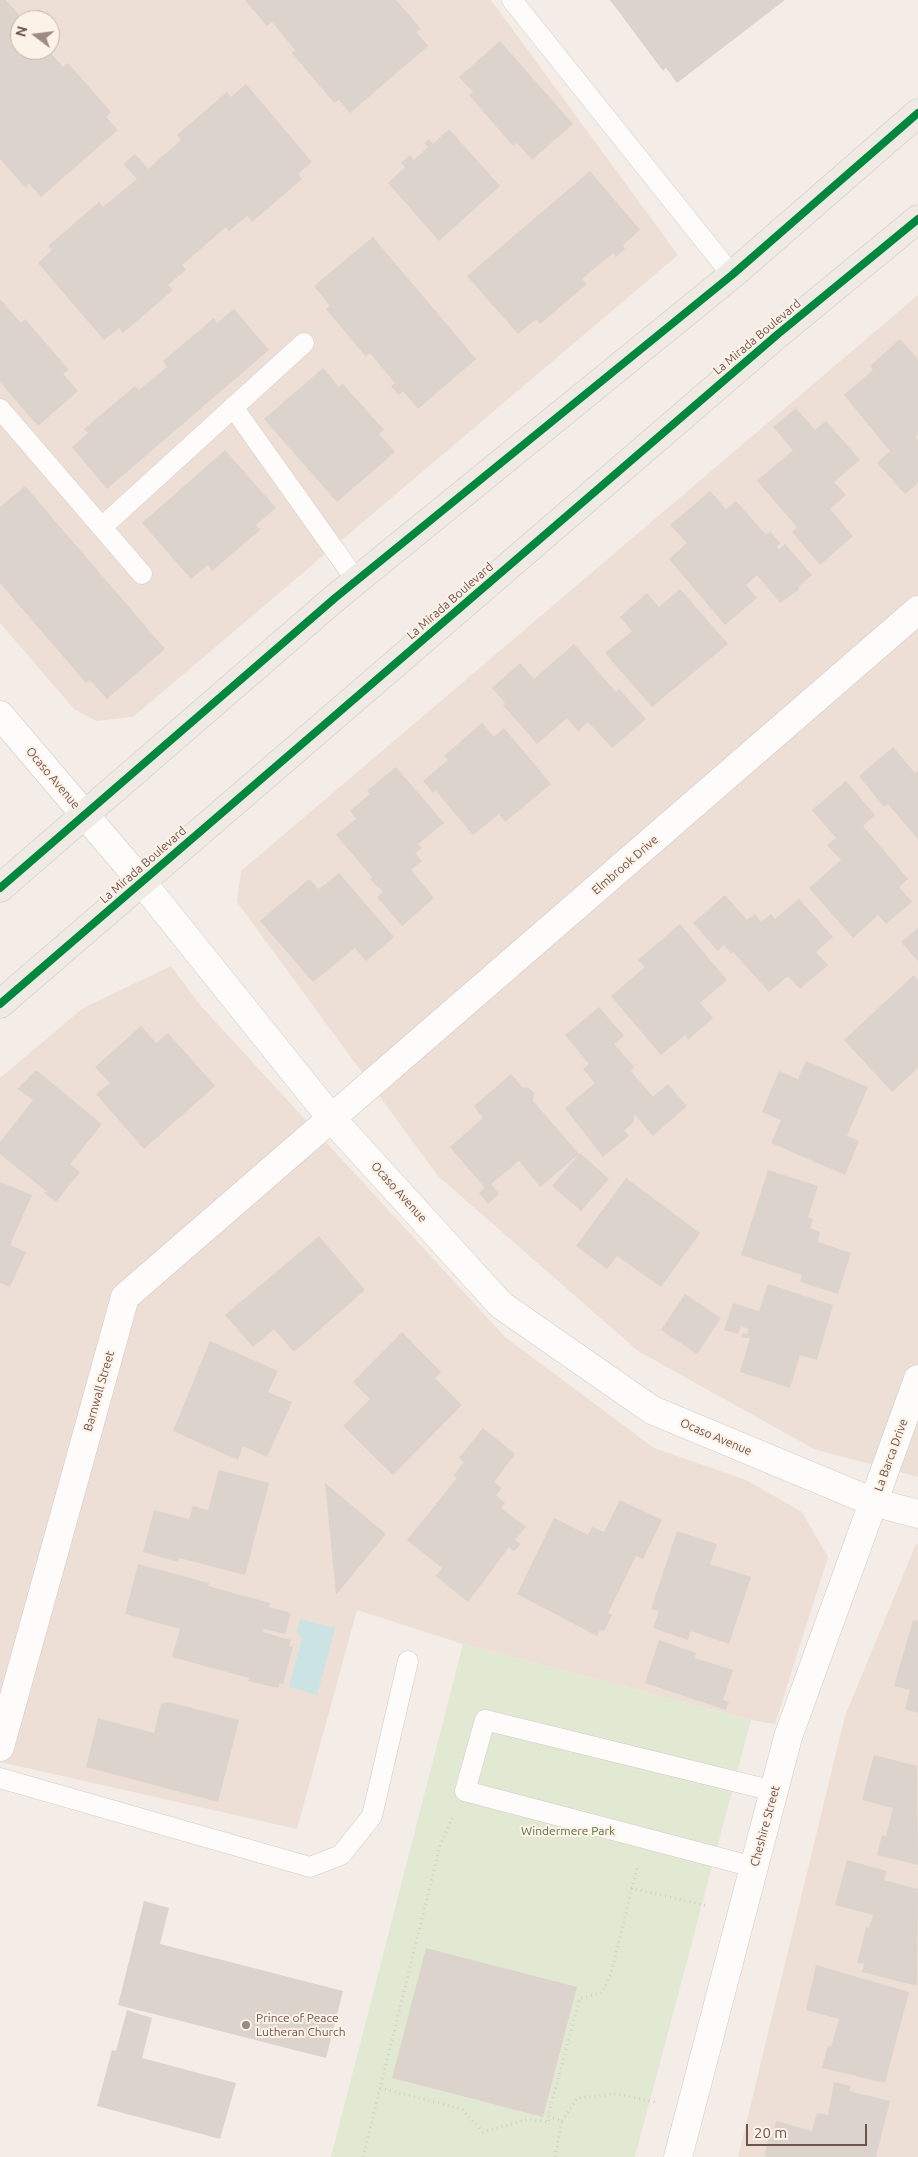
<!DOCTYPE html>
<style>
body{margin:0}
#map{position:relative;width:918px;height:2157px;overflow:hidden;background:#f4ede7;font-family:Ubuntu,sans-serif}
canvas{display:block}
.north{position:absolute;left:10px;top:10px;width:50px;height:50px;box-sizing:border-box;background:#fdf2e7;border:1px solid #c4b3a9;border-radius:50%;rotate:285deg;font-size:14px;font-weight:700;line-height:20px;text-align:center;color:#6e544b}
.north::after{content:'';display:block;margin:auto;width:18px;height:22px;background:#9d8a82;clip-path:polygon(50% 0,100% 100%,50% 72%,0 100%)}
.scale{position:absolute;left:746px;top:2124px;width:121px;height:22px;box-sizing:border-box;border:2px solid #6e544b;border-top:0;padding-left:6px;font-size:15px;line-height:18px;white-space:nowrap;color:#6e544b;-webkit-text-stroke:4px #fdf2e7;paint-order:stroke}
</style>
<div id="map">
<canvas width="918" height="2157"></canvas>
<div class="north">N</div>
<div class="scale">20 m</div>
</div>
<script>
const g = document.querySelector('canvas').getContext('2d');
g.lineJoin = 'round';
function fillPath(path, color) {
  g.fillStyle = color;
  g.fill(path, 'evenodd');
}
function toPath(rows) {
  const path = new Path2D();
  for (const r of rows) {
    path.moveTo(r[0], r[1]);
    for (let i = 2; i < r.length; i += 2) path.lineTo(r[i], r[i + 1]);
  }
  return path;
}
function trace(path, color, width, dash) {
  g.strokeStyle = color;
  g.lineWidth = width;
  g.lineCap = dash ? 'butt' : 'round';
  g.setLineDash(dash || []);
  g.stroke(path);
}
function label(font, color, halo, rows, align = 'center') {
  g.font = font + ' Ubuntu,sans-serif';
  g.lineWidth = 4;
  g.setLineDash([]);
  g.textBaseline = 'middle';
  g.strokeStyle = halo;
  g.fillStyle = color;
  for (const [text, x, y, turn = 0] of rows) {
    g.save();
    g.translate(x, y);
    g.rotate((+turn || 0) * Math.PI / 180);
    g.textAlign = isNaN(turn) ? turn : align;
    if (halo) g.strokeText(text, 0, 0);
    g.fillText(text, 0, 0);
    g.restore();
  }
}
const residential = toPath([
 [0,0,491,0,678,255,133,717,96,721,74,709,0,623],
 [20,20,50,20,50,50,20,50],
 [918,295,918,1477,814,1449,638,1351,438,1176,237,902,241,871],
 [171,966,200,1005,505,1337,654,1448,746,1480,802,1512,828,1557,775,1724,751,1720,463,1644,357,1610,297,1829,0,1762,0,1078,83,1008],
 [916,1544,918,1545,918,2157,738,2157,845,1716]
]);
const green = toPath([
 [463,1644,751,1720,635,2157,331,2157]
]);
const water = toPath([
 [300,1619,335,1628,317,1695,289,1687,302,1638,297,1632]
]);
const building = toPath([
 [0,0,6,0,24,20,20,20,20,50,48,50,63,67,68,63,111,112,106,117,118,130,41,197,29,184,25,187,0,159],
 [245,0,396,0,421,29,416,32,428,46,350,113,339,100,334,103,292,53,295,50,272,22,267,26],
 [610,0,785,0,677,83,666,68,663,71],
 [39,9,49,20,25,20],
 [500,41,573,124,532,160,517,143,513,146,469,95,473,92,459,77],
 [246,84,312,162,298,174,302,179,252,222,247,216,229,231,226,227,182,265,186,270,168,285,173,290,123,333,119,328,104,340,38,263,52,250,48,246,99,202,103,207,137,179,123,164,135,154,148,169,181,140,177,135,227,92,231,97],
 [449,129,500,186,439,241,388,183,405,167,401,163,410,155,414,160,428,147,424,143,429,139,433,144],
 [590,171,640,230,623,245,625,249,616,257,613,253,582,279,587,284,540,324,536,319,518,334,467,276],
 [373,237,476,359,418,409,403,391,399,395,391,386,395,383,370,353,366,357,326,309,330,306,314,286],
 [0,299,21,323,25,319,69,370,63,374,78,391,38,426,0,382],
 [234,309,269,350,107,489,72,447,88,433,84,429,135,386,139,390,167,367,163,361,214,318,217,323],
 [900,339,918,359,918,435,916,437,918,440,918,483,905,494,877,463,890,451,844,395,873,370,870,366],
 [323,368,339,387,343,384,384,430,379,434,395,452,337,502,264,419],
 [796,408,815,430,826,421,860,460,834,482,846,495,830,509,853,536,820,565,792,532,797,527,757,481,793,450,773,427],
 [225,450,276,508,256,525,260,530,212,571,208,565,191,579,142,523],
 [25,486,165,649,107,699,90,680,86,683,0,583,0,507],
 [710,491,726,509,736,501,766,535,770,531,780,543,777,547,779,549,785,544,812,575,798,587,800,589,780,603,757,575,746,585,757,598,725,625,669,559,687,543,670,525],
 [680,589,728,644,652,707,605,653,632,631,620,617,647,593,659,607],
 [574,644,616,692,619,689,646,719,612,748,588,722,578,731,567,718,537,744,503,705,505,703,492,688,520,663,534,679],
 [482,723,494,737,504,728,551,784,505,822,499,814,473,835,436,791,433,793,423,781,448,760,444,756],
 [893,747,915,773,918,771,918,839,888,804,884,807,859,776],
 [396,767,444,823,418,844,422,848,415,853,422,861,411,870,434,898,402,926,377,897,383,892,370,879,372,877,336,835,356,819,350,811,370,794,367,791],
 [846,781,875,815,863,826,908,879,899,887,912,902,886,924,878,915,853,938,809,888,841,860,827,845,836,838,812,810],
 [339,873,394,937,366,961,355,948,313,982,260,921,309,879,319,889],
 [725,895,747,920,755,914,761,922,771,914,775,919,799,899,833,937,816,952,828,965,800,989,788,976,769,992,733,952,731,954,724,945,718,951,693,923],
 [680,924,727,980,700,1003,713,1018,688,1040,685,1035,661,1055,611,996,645,967,638,960],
 [918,928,918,961,901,942],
 [914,975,918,980,918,1068,892,1092,844,1040],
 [599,1007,624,1036,614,1044,634,1067,631,1071,653,1097,668,1084,687,1106,653,1136,635,1115,633,1123,624,1130,629,1136,603,1157,565,1108,595,1083,583,1069,589,1064,565,1035],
 [141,1026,156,1043,168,1033,215,1086,144,1149,96,1094,110,1083,95,1067],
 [806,1061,868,1087,847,1136,859,1141,845,1175,771,1143,781,1120,762,1112,779,1071,798,1079],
 [36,1070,102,1124,70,1164,80,1172,56,1202,44,1193,46,1191,0,1154,0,1142,33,1100,17,1089],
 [511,1074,522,1087,529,1088,534,1093,533,1101,579,1154,540,1187,519,1161,491,1184,499,1194,488,1204,479,1193,485,1188,450,1147,483,1118,474,1106],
 [580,1153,609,1179,581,1211,552,1186],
 [768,1170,818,1186,808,1217,813,1219,810,1228,820,1232,818,1242,851,1253,838,1294,800,1282,802,1275,741,1255],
 [626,1178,700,1233,661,1287,617,1256,607,1269,576,1246],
 [0,1182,32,1195,10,1245,26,1252,10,1287,0,1283],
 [319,1236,365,1290,294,1352,274,1329,253,1347,225,1315],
 [768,1284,833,1305,817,1360,800,1355,790,1388,740,1372,750,1339,741,1337,743,1333,747,1334,749,1329,741,1326,738,1334,724,1330,733,1303,759,1311],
 [685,1294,721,1318,697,1354,661,1330],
 [402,1332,441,1372,435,1378,462,1405,393,1475,343,1426,370,1399,353,1382],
 [210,1341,278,1371,268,1392,292,1402,267,1457,243,1446,238,1460,173,1431],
 [483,1428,515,1454,494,1482,502,1488,496,1495,505,1503,501,1508,526,1527,515,1540,521,1544,514,1551,509,1547,468,1602,436,1576,442,1568,407,1540,457,1478,454,1475,464,1462,459,1458],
 [219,1470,269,1483,245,1575,179,1558,178,1562,143,1552,154,1510,189,1519,193,1506,208,1510],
 [325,1483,386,1534,336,1595],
 [620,1500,662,1520,643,1559,636,1556,608,1613,612,1615,604,1631,600,1630,597,1636,517,1594,554,1518,588,1535,592,1527,604,1532],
 [677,1531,717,1544,710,1564,751,1577,729,1644,691,1631,688,1640,653,1628,659,1611,651,1609],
 [138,1564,209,1583,208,1586,270,1603,269,1607,291,1613,285,1634,264,1629,263,1632,291,1640,289,1646,293,1647,283,1684,280,1683,278,1688,248,1681,249,1678,172,1657,180,1629,125,1614],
 [913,1620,918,1621,918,1713,905,1709,910,1690,894,1686],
 [659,1640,696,1653,695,1658,733,1670,723,1700,729,1702,726,1710,645,1683],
 [168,1702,239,1720,218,1802,86,1767,98,1718,154,1733,161,1704],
 [874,1755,917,1766,918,1865,877,1855,882,1835,886,1836,893,1808,862,1800],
 [847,1860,887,1871,884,1880,918,1889,917,1986,862,1972,864,1964,857,1963,866,1927,869,1928,873,1915,835,1905],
 [144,1901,169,1908,160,1944,343,1991,326,2058,118,2005],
 [426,1948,577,1987,543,2117,392,2078],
 [816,1965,909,1992,885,2083,822,2068,828,2046,831,2047,839,2019,806,2010],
 [127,2010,152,2018,142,2058,236,2083,220,2139,97,2106,112,2050,116,2051],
 [834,2082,851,2086,849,2091,890,2101,876,2157,767,2157,764,2155,770,2133,773,2134,776,2121,812,2131,817,2113,828,2115]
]);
const path = toPath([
 [631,1888,708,1906],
 [380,2088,462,2109,483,2132,529,2119,549,2122,548,2116],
 [562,2121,577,2098,617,2094,655,2102],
 [363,2157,440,1846,452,1818],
 [555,2157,562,2121,548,2116,580,1998,602,1993,611,1974,637,1868]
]);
const lane = toPath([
 [512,0,732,275],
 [233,407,356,580],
 [0,409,142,574],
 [102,527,304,343],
 [0,1778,310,1867,341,1855,372,1816,408,1661],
 [754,1867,465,1791,485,1720,774,1791]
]);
const street = toPath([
 [0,715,142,882,332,1119,501,1305,652,1410,873,1502,918,1514],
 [0,1747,125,1297,918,610],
 [678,2157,788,1737,918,1379]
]);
const primary = toPath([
 [0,888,335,598,732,275,918,113],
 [0,1004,778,334,918,219]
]);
const cycleway = toPath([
 [0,888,335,598,732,275,918,113],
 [0,1004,778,334,918,219]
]);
const markers = [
 [246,2025,5,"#9d8a82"]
];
const streetNames = [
 ["La Mirada Boulevard",757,337,-40],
 ["La Mirada Boulevard",450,601,-41],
 ["Ocaso Avenue",53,778,50],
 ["La Mirada Boulevard",143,865,-41],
 ["Elmbrook Drive",625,865,-41],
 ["Ocaso Avenue",399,1192,48],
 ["Barnwall Street",99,1391,-74],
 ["Ocaso Avenue",716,1437,23],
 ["La Barca Drive",891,1455,-70],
 ["Cheshire Street",765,1826,-75]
];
const parkNames = [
 ["Windermere Park",568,1831]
];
const poiNames = [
 ["Prince of Peace",256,2018],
 ["Lutheran Church",256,2032]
];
fillPath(residential, '#eddfd5');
fillPath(green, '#e2e9d3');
fillPath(water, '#cbe3e2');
fillPath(building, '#ddd3cd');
trace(lane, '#d2cac6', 21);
trace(street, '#d2cac6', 29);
trace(primary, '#d3c9c5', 29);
trace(path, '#d5cdc9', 3, [1, 4]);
trace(lane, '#fdfcfb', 20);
trace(street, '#fdfcfb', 28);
trace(primary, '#f0eae4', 28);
trace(cycleway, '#00873e', 8);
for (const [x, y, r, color] of markers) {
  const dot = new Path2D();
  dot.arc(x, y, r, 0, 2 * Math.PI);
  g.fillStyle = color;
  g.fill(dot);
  trace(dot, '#fdf2e7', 2);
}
label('12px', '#6e544b', '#fdf2e7', streetNames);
label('12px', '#577344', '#fdf2e7', parkNames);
label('12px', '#6e544b', '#fdf2e7', poiNames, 'left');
</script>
